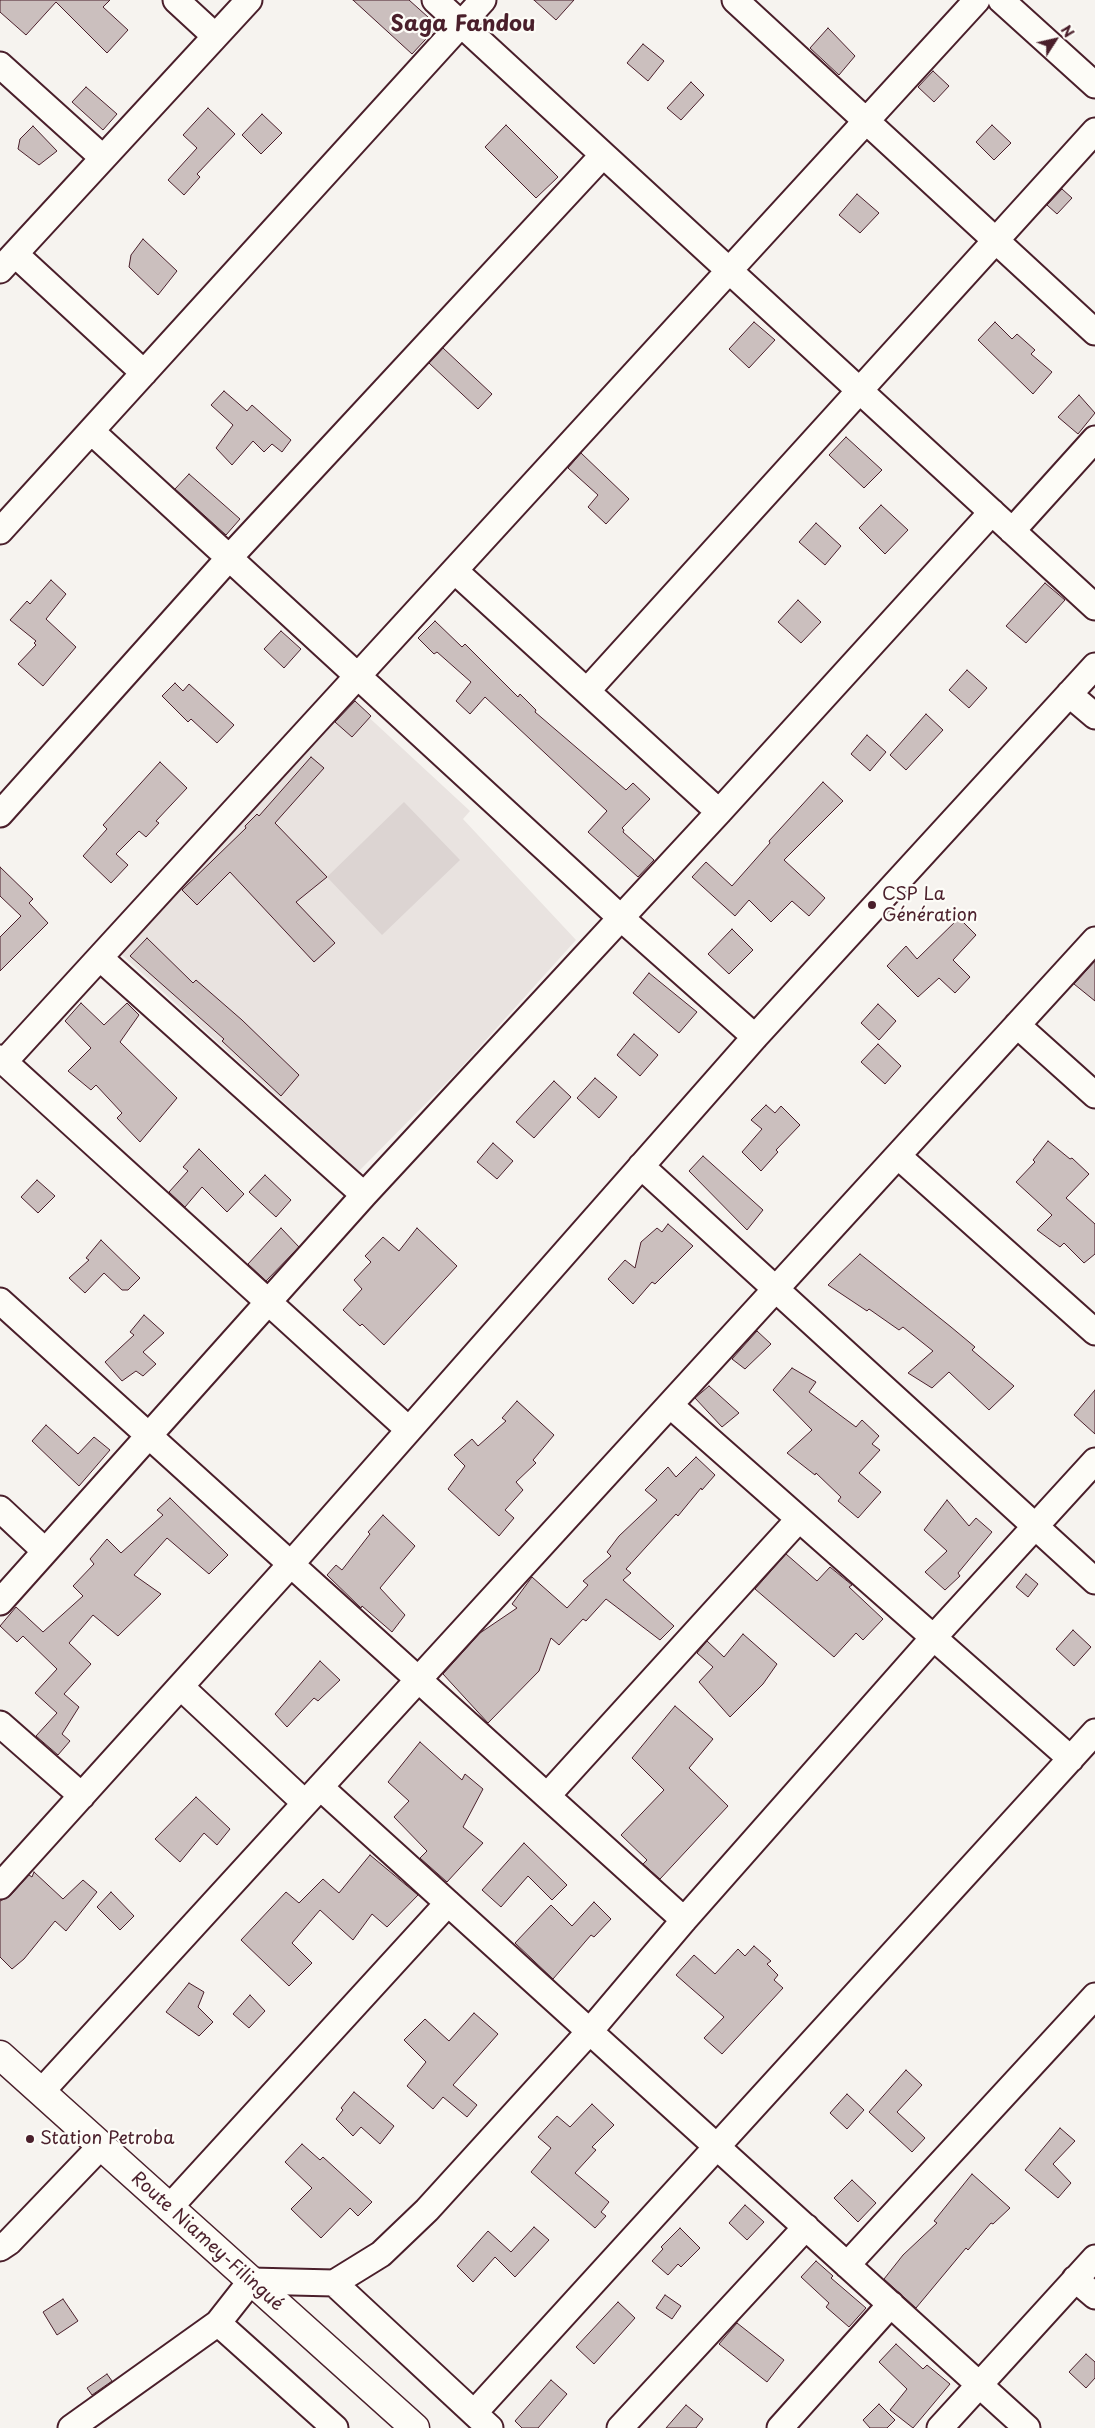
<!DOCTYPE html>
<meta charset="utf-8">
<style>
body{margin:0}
#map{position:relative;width:1095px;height:2428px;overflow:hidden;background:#f6f3ef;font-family:"Playpen Sans",sans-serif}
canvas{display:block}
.north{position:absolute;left:1030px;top:15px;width:50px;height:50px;-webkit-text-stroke:4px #fdfcf7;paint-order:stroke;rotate:55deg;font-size:14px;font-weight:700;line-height:20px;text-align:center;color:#4a1f2b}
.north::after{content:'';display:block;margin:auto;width:18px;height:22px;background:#4a1f2b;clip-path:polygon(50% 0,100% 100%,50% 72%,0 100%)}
</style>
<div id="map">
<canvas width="1095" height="2428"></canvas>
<div class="north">N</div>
</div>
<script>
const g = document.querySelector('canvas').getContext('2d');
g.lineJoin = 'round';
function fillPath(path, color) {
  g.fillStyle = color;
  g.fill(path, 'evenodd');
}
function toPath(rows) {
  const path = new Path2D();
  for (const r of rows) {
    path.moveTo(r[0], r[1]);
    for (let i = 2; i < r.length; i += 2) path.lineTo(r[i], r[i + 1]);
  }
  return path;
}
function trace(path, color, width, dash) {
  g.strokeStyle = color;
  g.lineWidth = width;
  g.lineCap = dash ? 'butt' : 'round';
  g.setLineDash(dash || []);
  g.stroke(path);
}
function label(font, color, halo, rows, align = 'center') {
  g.font = font + ' "Playpen Sans",sans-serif';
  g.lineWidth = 4.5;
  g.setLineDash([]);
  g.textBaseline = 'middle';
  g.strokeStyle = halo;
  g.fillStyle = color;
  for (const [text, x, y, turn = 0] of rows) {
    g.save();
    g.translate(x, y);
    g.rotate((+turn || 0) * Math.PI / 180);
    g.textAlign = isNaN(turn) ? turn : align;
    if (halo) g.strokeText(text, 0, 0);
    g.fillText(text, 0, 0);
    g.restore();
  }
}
const built = toPath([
 [349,699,470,811,463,819,576,940,457,1072,359,1171,120,953,232,833]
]);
const green = toPath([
 [404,802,460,860,382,935,327,877]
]);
const building = toPath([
 [0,0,110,0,103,7,128,30,107,53,56,2,26,35,0,12,0,0],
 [353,0,409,0,438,26,412,54,353,0],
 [534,0,574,0,556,20,534,0],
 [828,28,855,56,839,75,810,48,828,28],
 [643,44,664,61,648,81,627,63,643,44],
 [933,71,949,86,934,102,918,87,933,71],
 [691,82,704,95,681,120,667,108,691,82],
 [86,87,117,114,103,130,72,102,86,87],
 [208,108,235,134,197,174,200,177,184,195,168,180,197,148,183,135,208,108],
 [262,114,282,133,261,154,242,135,262,114],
 [506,125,558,177,536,198,485,147,506,125],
 [992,125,1011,143,994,160,976,142,992,125],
 [33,126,57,151,39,165,18,149,20,139,33,126],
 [1062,189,1072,198,1057,214,1047,205,1062,189],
 [857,194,879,213,860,233,839,215,857,194],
 [143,239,177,271,158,295,129,267,131,255,143,239],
 [754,322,775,340,749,368,729,349,754,322],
 [995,322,1012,339,1017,334,1035,350,1031,354,1052,372,1033,394,978,340,995,322],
 [443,348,492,394,478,409,429,363,443,348],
 [224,391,247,411,252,405,291,440,282,452,272,444,264,452,253,441,232,465,216,448,233,425,211,405,224,391],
 [1079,395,1095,413,1078,434,1058,417,1079,395],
 [846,437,882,470,864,488,829,455,846,437],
 [581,453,629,499,606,524,588,507,598,495,568,468,581,453],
 [189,474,240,519,226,535,175,489,189,474],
 [881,505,908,530,885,554,859,528,881,505],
 [816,523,841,546,825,565,799,542,816,523],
 [51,580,66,594,46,619,76,647,43,686,18,664,36,645,34,643,36,641,10,620,27,601,30,604,51,580],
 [1045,583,1065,600,1026,643,1006,626,1045,583],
 [798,600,821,622,801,643,778,622,798,600],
 [435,621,462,647,465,644,518,697,520,694,536,710,535,712,626,790,633,783,650,799,622,828,624,830,623,832,654,860,638,877,588,832,607,811,485,697,470,714,456,701,471,682,437,652,434,654,418,638,435,621],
 [281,631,301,649,284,668,264,649,281,631],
 [967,670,987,688,969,708,949,690,967,670],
 [175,683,183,691,189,684,234,725,217,743,191,719,188,722,162,696,175,683],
 [355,701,371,716,352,737,335,722,355,701],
 [926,714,943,730,906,770,890,755,926,714],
 [867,735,886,752,870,771,851,754,867,735],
 [311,757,324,768,275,823,327,877,296,902,335,943,314,962,230,872,197,905,182,890,246,828,245,826,257,814,259,816,311,757],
 [160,762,187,788,156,821,159,823,146,837,139,831,116,854,128,865,111,883,83,856,107,829,103,825,160,762],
 [823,782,843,801,784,860,825,898,809,916,792,901,771,922,749,900,735,916,692,877,706,862,732,886,770,843,769,841,823,782],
 [0,867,33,899,29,903,48,923,0,971,0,937,21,916,0,896,0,867],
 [959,918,976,935,953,960,970,977,955,993,939,978,918,997,887,966,906,946,917,959,959,918],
 [732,929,753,950,729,974,708,954,732,929],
 [147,938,193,983,196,980,242,1020,299,1075,281,1096,222,1041,224,1039,130,956,147,938],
 [1095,961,1095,1001,1074,984,1095,961],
 [649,973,697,1012,679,1033,633,993,649,973],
 [81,1003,104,1025,127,1003,139,1015,120,1042,177,1098,140,1142,117,1118,122,1113,96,1085,91,1090,68,1071,91,1048,65,1021,81,1003],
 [878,1004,896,1021,879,1040,861,1023,878,1004],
 [634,1034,658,1055,640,1076,617,1055,634,1034],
 [878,1044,901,1066,885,1084,861,1062,878,1044],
 [595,1078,617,1097,599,1118,577,1098,595,1078],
 [554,1081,571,1097,534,1138,516,1122,554,1081],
 [766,1105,775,1113,781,1106,800,1125,776,1150,778,1152,761,1171,742,1152,762,1129,751,1120,766,1105],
 [1048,1141,1070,1159,1072,1158,1089,1174,1066,1198,1095,1224,1095,1254,1084,1263,1064,1243,1060,1247,1037,1230,1052,1215,1016,1182,1035,1162,1033,1160,1048,1141],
 [493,1143,513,1161,497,1179,477,1162,493,1143],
 [199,1149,244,1194,227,1212,202,1187,185,1207,169,1192,188,1171,183,1167,199,1149],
 [703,1156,763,1210,747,1230,689,1171,703,1156],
 [265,1175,291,1200,276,1217,249,1192,265,1175],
 [37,1180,55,1196,38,1213,21,1197,37,1180],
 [668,1224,693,1246,655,1284,652,1282,633,1304,608,1279,625,1260,635,1268,641,1242,657,1228,662,1232,668,1224],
 [281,1228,299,1247,266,1281,248,1264,281,1228],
 [417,1228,457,1266,384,1345,362,1324,360,1326,343,1310,362,1289,354,1280,371,1262,365,1256,383,1237,399,1251,417,1228],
 [101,1240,140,1278,128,1290,122,1290,104,1273,85,1293,69,1278,89,1260,86,1258,101,1240],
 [860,1254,951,1327,975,1347,972,1350,1014,1386,989,1410,949,1372,932,1388,908,1373,933,1351,903,1327,899,1330,869,1309,867,1311,828,1285,860,1254],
 [144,1315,164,1333,143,1352,156,1364,143,1376,136,1371,122,1381,105,1362,134,1335,130,1332,144,1315],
 [757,1331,771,1344,745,1369,732,1359,757,1331],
 [792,1368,816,1382,809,1392,856,1427,862,1420,879,1436,872,1444,880,1450,859,1473,881,1492,858,1518,838,1501,841,1497,816,1473,815,1475,787,1453,812,1430,773,1390,792,1368],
 [709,1386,739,1413,722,1427,695,1398,709,1386],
 [1095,1390,1095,1434,1074,1415,1095,1390],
 [517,1401,554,1435,533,1460,536,1463,516,1482,523,1490,505,1510,514,1518,499,1536,448,1489,465,1466,454,1455,472,1439,478,1446,506,1421,502,1418,517,1401],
 [46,1425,78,1454,94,1437,110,1450,79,1486,32,1441,46,1425],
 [696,1457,715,1475,702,1490,701,1488,678,1516,676,1514,626,1569,631,1573,623,1580,674,1626,660,1640,606,1599,586,1621,583,1619,559,1645,551,1638,539,1671,488,1723,443,1674,480,1633,517,1608,512,1604,532,1577,567,1608,588,1585,583,1581,611,1556,607,1552,619,1536,657,1500,645,1490,668,1467,676,1477,696,1457],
 [170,1498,228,1555,209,1574,167,1538,134,1575,161,1594,118,1636,93,1615,69,1643,91,1664,64,1694,79,1707,62,1734,70,1741,58,1755,36,1736,57,1713,35,1693,57,1669,23,1636,17,1642,0,1626,16,1607,43,1632,83,1596,73,1586,94,1564,90,1559,107,1539,121,1553,163,1515,157,1510,170,1498],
 [947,1500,969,1526,976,1518,992,1532,958,1573,960,1576,945,1590,925,1572,947,1551,924,1530,947,1500],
 [383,1515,415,1546,380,1588,405,1615,392,1632,362,1606,361,1608,327,1575,336,1565,342,1570,370,1534,368,1532,383,1515],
 [786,1554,817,1581,830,1567,852,1585,849,1587,883,1619,863,1640,856,1633,834,1657,755,1589,786,1554],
 [1026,1574,1038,1584,1028,1597,1016,1587,1026,1574],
 [1073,1630,1091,1647,1074,1666,1056,1649,1073,1630],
 [743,1634,777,1664,763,1684,730,1717,699,1682,713,1667,697,1653,707,1641,724,1657,743,1634],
 [320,1661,340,1680,318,1701,314,1698,287,1727,275,1714,320,1661],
 [675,1706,713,1739,689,1768,728,1806,660,1879,643,1864,647,1860,621,1835,664,1790,632,1758,675,1706],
 [420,1742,462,1780,465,1774,483,1789,463,1827,483,1843,447,1882,420,1858,427,1851,394,1817,409,1801,388,1782,420,1742],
 [196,1797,230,1829,217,1845,204,1833,180,1862,155,1839,196,1797],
 [524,1843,567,1885,552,1900,528,1876,501,1907,482,1890,524,1843],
 [370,1855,418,1895,387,1927,372,1914,353,1940,320,1910,292,1943,312,1963,289,1986,241,1940,286,1892,299,1903,323,1879,339,1893,370,1855],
 [34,1872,63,1899,83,1880,97,1892,66,1931,55,1921,24,1959,12,1969,0,1957,0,1901,10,1896,29,1875,32,1877,34,1872],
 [111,1892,134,1916,120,1930,97,1907,111,1892],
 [594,1902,611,1919,594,1937,591,1935,553,1979,515,1943,551,1905,572,1926,594,1902],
 [754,1946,771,1961,767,1964,778,1975,774,1980,783,1988,722,2054,704,2038,724,2017,676,1975,694,1955,715,1974,738,1949,745,1956,754,1946],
 [189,1983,204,1992,198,2007,213,2022,199,2036,166,2012,189,1983],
 [250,1995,265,2011,249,2028,233,2014,250,1995],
 [474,2013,498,2034,453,2085,477,2105,467,2117,443,2097,433,2109,407,2086,426,2062,404,2040,425,2019,449,2041,474,2013],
 [906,2070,922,2085,897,2112,925,2138,912,2152,869,2112,906,2070],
 [354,2092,394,2126,380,2144,361,2127,353,2136,336,2119,343,2110,341,2108,354,2092],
 [847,2094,864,2110,847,2129,830,2113,847,2094],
 [592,2104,614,2125,592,2147,596,2150,575,2173,609,2202,601,2212,606,2216,595,2228,531,2172,551,2148,538,2137,557,2116,570,2127,592,2104],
 [1060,2128,1075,2141,1053,2164,1071,2183,1058,2198,1025,2170,1060,2128],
 [302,2144,320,2160,323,2157,372,2202,358,2216,350,2208,321,2238,291,2209,312,2188,285,2162,302,2144],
 [972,2174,1010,2208,993,2224,991,2223,968,2250,966,2248,916,2308,884,2279,903,2255,937,2223,934,2221,972,2174],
 [852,2180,876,2203,858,2222,834,2198,852,2180],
 [745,2205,764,2222,747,2240,729,2223,745,2205],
 [534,2227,549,2240,515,2277,495,2257,473,2282,457,2266,488,2231,511,2252,534,2227],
 [680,2228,700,2248,681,2267,678,2264,668,2275,652,2261,663,2249,661,2247,680,2228],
 [816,2261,833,2276,831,2278,866,2308,849,2327,826,2307,829,2303,801,2277,816,2261],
 [665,2295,681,2306,672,2319,656,2308,665,2295],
 [63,2299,78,2321,57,2335,43,2312,63,2299],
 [618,2302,635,2318,594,2364,576,2347,618,2302],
 [737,2323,784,2360,767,2382,719,2344,737,2323],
 [896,2344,923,2369,927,2365,950,2384,913,2428,890,2410,907,2389,879,2362,896,2344],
 [1086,2354,1095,2362,1095,2378,1086,2388,1069,2372,1086,2354],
 [107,2374,112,2381,92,2395,87,2388,107,2374],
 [551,2380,567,2394,538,2428,522,2428,515,2421,551,2380],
 [879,2404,895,2420,887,2428,870,2428,863,2420,879,2404],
 [686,2405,703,2419,696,2428,666,2428,686,2405]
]);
const minor = toPath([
 [176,0,215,36],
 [435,0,1095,607],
 [735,0,1095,332],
 [1001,0,1095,85],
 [0,65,103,158],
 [15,254,144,373],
 [0,270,249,0],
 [91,431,621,918,755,1037],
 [0,531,483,0],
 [1012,531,1095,439],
 [455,571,719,812],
 [587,691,1095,131],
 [1069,694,1095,716],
 [0,814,229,558,603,155],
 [100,958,364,1195],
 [1017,1025,1095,1095],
 [0,1058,409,1430],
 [4,1062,977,0],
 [898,1156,1095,1332],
 [641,1166,1095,1581],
 [0,1301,684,1920],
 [670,1405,1071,1759],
 [0,1509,45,1551],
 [0,1602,364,1195,719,812,992,512],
 [181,1687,305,1803],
 [0,1724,82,1796],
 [320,1787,1027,2428],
 [547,1796,799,1519],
 [0,1886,291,1564,755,1037,1095,666],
 [41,2092,1095,940],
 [169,2208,448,1903],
 [0,2248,9,2242,100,2147],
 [847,2265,1095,1996],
 [1075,2279,1095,2296],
 [334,2283,490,2428],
 [218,2323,335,2428],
 [474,2413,1095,1732],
 [71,2428,218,2323,251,2281,334,2283,381,2254,427,2210,590,2031,684,1920,934,1637,1095,1461],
 [620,2428,806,2227],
 [780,2428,891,2304],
 [940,2428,1095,2258]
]);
const major = toPath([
 [0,2055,415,2428]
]);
const markers = [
 [872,905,5,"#4a1f2b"],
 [30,2139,5,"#4a1f2b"]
];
const poiNames = [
 ["CSP La",882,895],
 ["Génération",882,916],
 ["Station Petroba",40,2139]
];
const streetNames = [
 ["Route Niamey-Filingué",207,2242,42]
];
const districtNames = [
 ["Saga Fandou",463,25]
];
fillPath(built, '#e9e3e0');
fillPath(green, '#dcd4d2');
fillPath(building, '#cbbfbe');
trace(building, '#4a1f2b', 1);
trace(minor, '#4a1f2b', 29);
trace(major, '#4a1f2b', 31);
trace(minor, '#fdfcf7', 25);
trace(major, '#fdfcf7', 28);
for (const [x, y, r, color] of markers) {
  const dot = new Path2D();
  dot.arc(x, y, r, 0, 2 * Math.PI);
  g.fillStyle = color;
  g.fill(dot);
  trace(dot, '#fdfcf7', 2);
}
label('18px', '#4a1f2b', '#fdfcf7', poiNames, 'left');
label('18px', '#4a1f2b', '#fdfcf7', streetNames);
label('bold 22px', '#4a1f2b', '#fdfcf7', districtNames);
</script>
